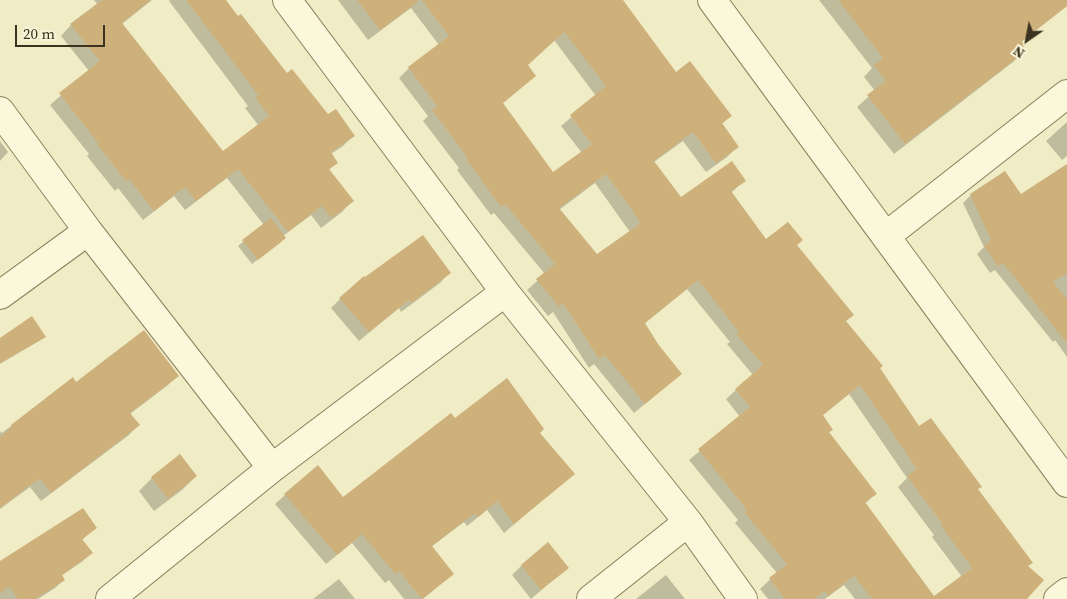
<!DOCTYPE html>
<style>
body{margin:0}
#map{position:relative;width:1067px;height:599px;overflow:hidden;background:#efecc6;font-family:"Source Serif 4",serif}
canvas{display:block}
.north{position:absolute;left:1002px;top:15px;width:50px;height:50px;-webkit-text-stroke:4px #f6f4d6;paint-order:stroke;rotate:213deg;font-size:14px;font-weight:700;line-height:20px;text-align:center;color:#3b331f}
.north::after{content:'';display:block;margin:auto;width:18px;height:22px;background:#3b331f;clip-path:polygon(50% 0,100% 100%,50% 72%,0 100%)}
.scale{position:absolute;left:15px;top:25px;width:90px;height:22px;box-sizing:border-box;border:2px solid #3b331f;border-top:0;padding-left:6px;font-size:15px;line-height:18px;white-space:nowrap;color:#3b331f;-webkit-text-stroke:4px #f6f4d6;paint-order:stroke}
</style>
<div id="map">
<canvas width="1067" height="599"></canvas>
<div class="north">N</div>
<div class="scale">20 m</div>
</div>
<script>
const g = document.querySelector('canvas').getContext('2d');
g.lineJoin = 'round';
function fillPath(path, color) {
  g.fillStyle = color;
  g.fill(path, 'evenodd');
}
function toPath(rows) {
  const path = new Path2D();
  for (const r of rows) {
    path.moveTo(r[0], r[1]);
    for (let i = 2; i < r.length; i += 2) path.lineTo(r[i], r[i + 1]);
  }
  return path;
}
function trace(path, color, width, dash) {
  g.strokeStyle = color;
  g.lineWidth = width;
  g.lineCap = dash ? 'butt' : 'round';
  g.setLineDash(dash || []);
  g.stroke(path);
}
const shadow = toPath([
 [94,0,152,0,122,24,223,153,259,126,245,108,248,106,169,1,170,0,224,0,287,74,327,116,353,136,343,146,331,154,336,163,329,170,352,201,342,212,321,228,311,215,283,236,280,243,252,264,238,246,264,225,227,178,185,210,174,196,143,220,118,188,115,191,87,156,89,154,50,105,89,71,61,36,71,25,98,5],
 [338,0,610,0,676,74,730,116,721,125,737,147,727,157,706,172,683,141,654,162,681,199,745,180,731,193,766,241,796,245,852,315,845,322,919,427,977,489,1032,562,1027,567,1013,599,855,599,844,585,825,599,768,599,760,589,777,573,735,523,738,520,689,460,740,417,726,399,753,375,727,344,730,342,687,289,644,324,657,344,681,374,634,413,594,364,589,368,553,312,548,316,527,290,545,274,494,213,491,215,457,170,459,168,423,121,428,116,399,78,409,68,439,45,411,8,368,40],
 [554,40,596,96,561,126,582,153,553,174,502,104,534,76,526,65],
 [595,183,630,232,597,256,559,210],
 [849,394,907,478,898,487,934,535,932,537,962,577,934,598,865,504,875,494,828,433,831,430,822,416],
 [819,0,1067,0,1067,6,1021,42,1024,51,1013,62,894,154,857,107,875,91,864,77,872,68],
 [1067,122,1067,156,1062,160,1046,141],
 [0,141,8,152,0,161],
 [971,195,1020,196,1067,226,1067,357,1055,340,1053,342,995,270,990,273,977,254,984,247,963,203],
 [449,273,440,283,401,312,399,308,359,341,331,308,340,299],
 [44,336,39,341,0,364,0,340],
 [177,376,168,385,130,414,138,425,129,435,41,501,30,487,0,509,0,431,2,433,72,379,75,384],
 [455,420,539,433,573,474,504,533,487,510,467,526,464,522,431,547,453,574,423,599,404,599,389,580,385,583,352,543,326,564,275,504,285,495,343,499],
 [196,476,182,490,154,511,139,491,152,478],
 [95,528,82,540,91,553,83,561,61,576,64,580,55,588,38,599,0,599,0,562],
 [521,566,567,568,531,599,512,575],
 [666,575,685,599,636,599],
 [339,579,355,599,313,599]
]);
const building = toPath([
 [102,0,151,0,122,23,223,151,269,116,255,97,258,95,186,0,226,0,238,16,241,14,287,73,292,69,328,114,336,109,355,136,331,152,338,163,329,169,354,201,332,218,322,206,288,232,238,169,196,201,185,187,154,211,129,179,126,181,97,144,98,143,59,93,100,61,70,24],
 [357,0,420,0,380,30],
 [422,0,623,0,676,72,690,61,732,116,722,123,739,147,716,163,693,132,654,161,681,197,732,161,746,181,731,191,766,239,788,222,803,240,797,245,854,315,846,321,883,366,880,368,919,426,931,418,982,487,978,489,1033,563,1028,566,1044,580,1027,599,872,599,854,576,828,596,825,591,814,599,785,599,769,578,787,564,744,512,747,510,698,449,750,407,735,389,763,365,736,334,739,332,698,280,645,323,658,344,682,374,645,404,605,355,599,359,563,303,559,307,536,279,555,264,505,204,501,207,466,159,468,158,432,110,437,106,408,67,449,36],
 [564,32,606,86,570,115,592,144,553,172,503,103,536,76,528,65],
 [606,174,641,223,597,254,559,208],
 [860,385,917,469,907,476,943,525,941,526,972,568,934,596,865,502,877,494,829,432,833,430,823,415],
 [838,0,1067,0,1067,6,1022,41,1025,52,905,144,867,95,886,81,874,65,883,58],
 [1067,164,1067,273,1053,282,1067,299,1067,343,1003,263,998,266,984,246,991,240,970,194,1005,171,1021,194],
 [271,218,286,238,258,260,242,240],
 [423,235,451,273,411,303,409,300,369,332,339,298,364,276,365,277],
 [32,316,46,337,0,363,0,338],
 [144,330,179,376,130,413,140,425,51,493,40,478,0,508,0,437,12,427,11,425,73,377,76,382],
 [507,378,544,429,540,433,575,474,514,524,497,501,478,517,475,513,432,546,454,574,422,599,399,571,395,574,362,534,337,555,284,494,318,465,343,497,451,413,455,418],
 [180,454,197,476,168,499,151,477],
 [83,508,97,528,82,539,93,553,62,575,65,580,35,599,18,599,9,586,0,594,0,561],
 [548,542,569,568,541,590,521,565]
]);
const minor = toPath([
 [287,0,505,292,688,522,743,599],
 [712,0,1067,483],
 [0,111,88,231,272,468],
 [886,236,1067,94],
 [0,295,88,231],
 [110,599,272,468,505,292],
 [591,599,688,522],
 [1058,599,1067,592]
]);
fillPath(shadow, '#0003');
fillPath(building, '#ceb07b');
trace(minor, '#8b7f5b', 30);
trace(minor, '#faf7da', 28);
</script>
